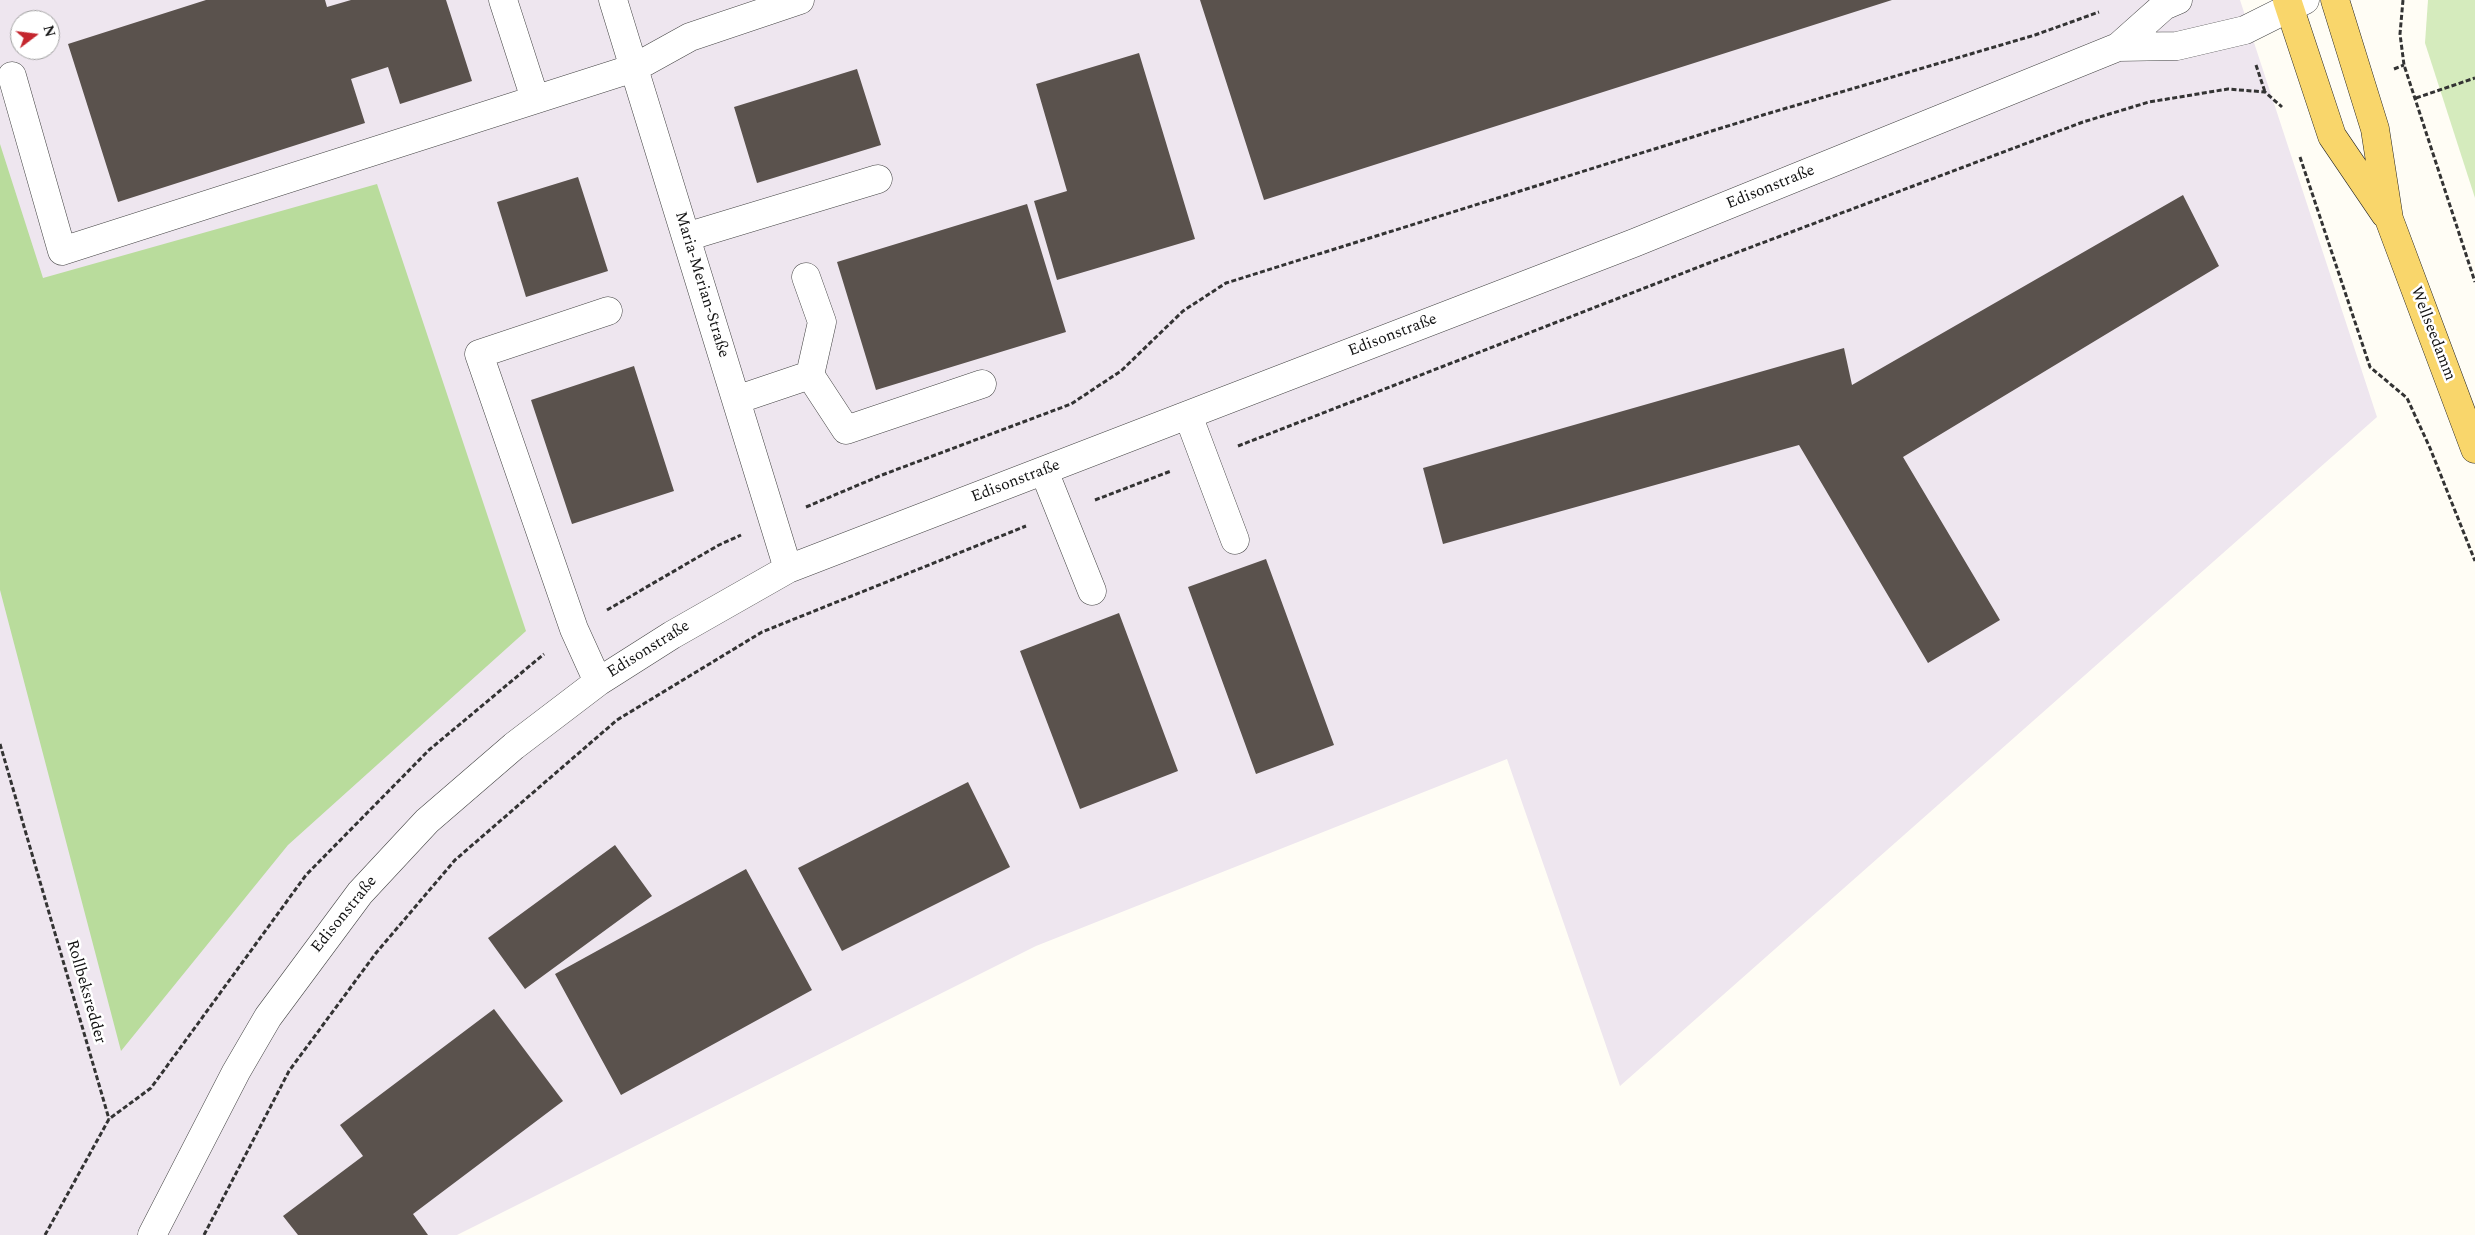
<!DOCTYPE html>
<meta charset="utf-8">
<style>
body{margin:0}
#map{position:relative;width:2475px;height:1235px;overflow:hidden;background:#fffdf5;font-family:Spectral,serif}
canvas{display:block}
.north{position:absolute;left:10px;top:10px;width:50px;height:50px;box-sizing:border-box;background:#fff;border:1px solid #a0a0a0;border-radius:50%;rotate:75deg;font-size:14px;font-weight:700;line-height:20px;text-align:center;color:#111}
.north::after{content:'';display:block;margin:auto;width:18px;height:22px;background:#c4262e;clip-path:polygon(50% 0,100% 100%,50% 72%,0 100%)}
</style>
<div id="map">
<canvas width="2475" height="1235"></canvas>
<div class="north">N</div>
</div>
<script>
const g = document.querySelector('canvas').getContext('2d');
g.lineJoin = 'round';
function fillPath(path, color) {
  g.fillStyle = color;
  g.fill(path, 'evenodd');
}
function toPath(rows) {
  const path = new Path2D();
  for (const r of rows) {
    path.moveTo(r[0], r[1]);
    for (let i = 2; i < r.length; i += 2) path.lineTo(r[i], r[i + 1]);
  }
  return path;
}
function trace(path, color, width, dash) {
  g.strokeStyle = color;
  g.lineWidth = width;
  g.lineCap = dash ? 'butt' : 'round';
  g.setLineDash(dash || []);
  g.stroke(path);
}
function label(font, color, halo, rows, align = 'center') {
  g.font = font + ' Spectral,serif';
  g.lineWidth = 5;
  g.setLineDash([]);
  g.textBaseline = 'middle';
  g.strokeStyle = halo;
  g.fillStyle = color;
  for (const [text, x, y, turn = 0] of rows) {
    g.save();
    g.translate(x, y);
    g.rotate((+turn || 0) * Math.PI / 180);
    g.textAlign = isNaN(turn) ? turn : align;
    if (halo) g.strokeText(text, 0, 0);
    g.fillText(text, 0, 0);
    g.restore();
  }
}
const industrial = toPath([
 [0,0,2240,0,2377,417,1620,1086,1507,759,1036,946,457,1235,0,1235],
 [20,20,50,20,50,50,20,50]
]);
const green = toPath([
 [2428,0,2475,0,2475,198,2425,43]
]);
const forest = toPath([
 [0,144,43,278,377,184,526,631,288,845,121,1051,0,590]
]);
const building = toPath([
 [206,0,325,0,327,7,351,0,446,0,472,81,400,104,388,67,351,79,365,123,118,202,68,44],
 [1200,0,1892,0,1264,200],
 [1139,53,1195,239,1057,280,1034,201,1067,191,1036,84],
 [857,69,881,145,757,183,734,107],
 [578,177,608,271,526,297,497,202],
 [2183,195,2219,266,1903,457,2000,620,1928,663,1799,445,1443,544,1423,468,1844,348,1852,385],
 [1027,204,1066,332,876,390,837,262],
 [634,366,674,491,572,524,531,400],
 [1266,559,1334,745,1256,774,1188,587],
 [1119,613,1178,771,1080,809,1020,651],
 [968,782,1010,867,842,951,798,868],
 [615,845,652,896,525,989,488,938],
 [746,869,812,990,621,1095,555,974],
 [494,1009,563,1101,413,1214,428,1235,298,1235,283,1216,363,1156,340,1125]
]);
const path = toPath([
 [2403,0,2400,34,2404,65,2475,282],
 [2256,65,2265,92],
 [2394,69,2404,65],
 [2416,98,2475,78],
 [2300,157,2370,367,2407,398,2430,448,2475,561],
 [1238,446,1709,263,2083,122,2149,102,2228,89,2265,92,2282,107],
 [1095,500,1171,471],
 [806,507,882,475,1071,404,1121,371,1183,311,1226,283,1763,115,2035,35,2099,12],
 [607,610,719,545,741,535],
 [0,744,109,1119],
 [45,1235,109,1119,151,1088,306,875,429,750,544,654],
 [204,1235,289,1071,376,953,455,860,617,720,762,632,1026,526]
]);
const minor = toPath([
 [503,0,535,99],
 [613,0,788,569],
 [2118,47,2177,46,2245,30,2305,0],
 [12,76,62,251,634,68,690,37,800,0],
 [686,237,878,179],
 [806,277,822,322,810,375],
 [736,400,810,375,846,430,982,384],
 [1188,415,1235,540],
 [1044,471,1092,591],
 [598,682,574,629,479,354,608,311],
 [152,1235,236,1072,268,1017,360,893,427,821,514,746,598,682,672,635,788,569,1634,243,2118,47,2164,6,2178,0]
]);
const major = toPath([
 [2287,0,2332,136,2385,214],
 [2335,0,2375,129,2389,219,2475,449]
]);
const streetNames = [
 ["Edisonstraße",1771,188,-22],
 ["Maria-Merian-Straße",701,285,73],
 ["Wellseedamm",2432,334,69],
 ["Edisonstraße",1393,336,-21],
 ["Edisonstraße",1016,482,-21],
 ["Edisonstraße",649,650,-32],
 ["Edisonstraße",345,915,-51],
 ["Rollbeksredder",85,992,74]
];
fillPath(industrial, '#eee6ef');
fillPath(green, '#d5ebbd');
fillPath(forest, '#b9dc9c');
fillPath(building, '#5a524d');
trace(minor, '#444', 29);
trace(major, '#222', 29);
trace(path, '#333', 3, [5, 2.5]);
trace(minor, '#fff', 28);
trace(major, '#f9d66b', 28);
label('16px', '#111', '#fff', streetNames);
</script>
